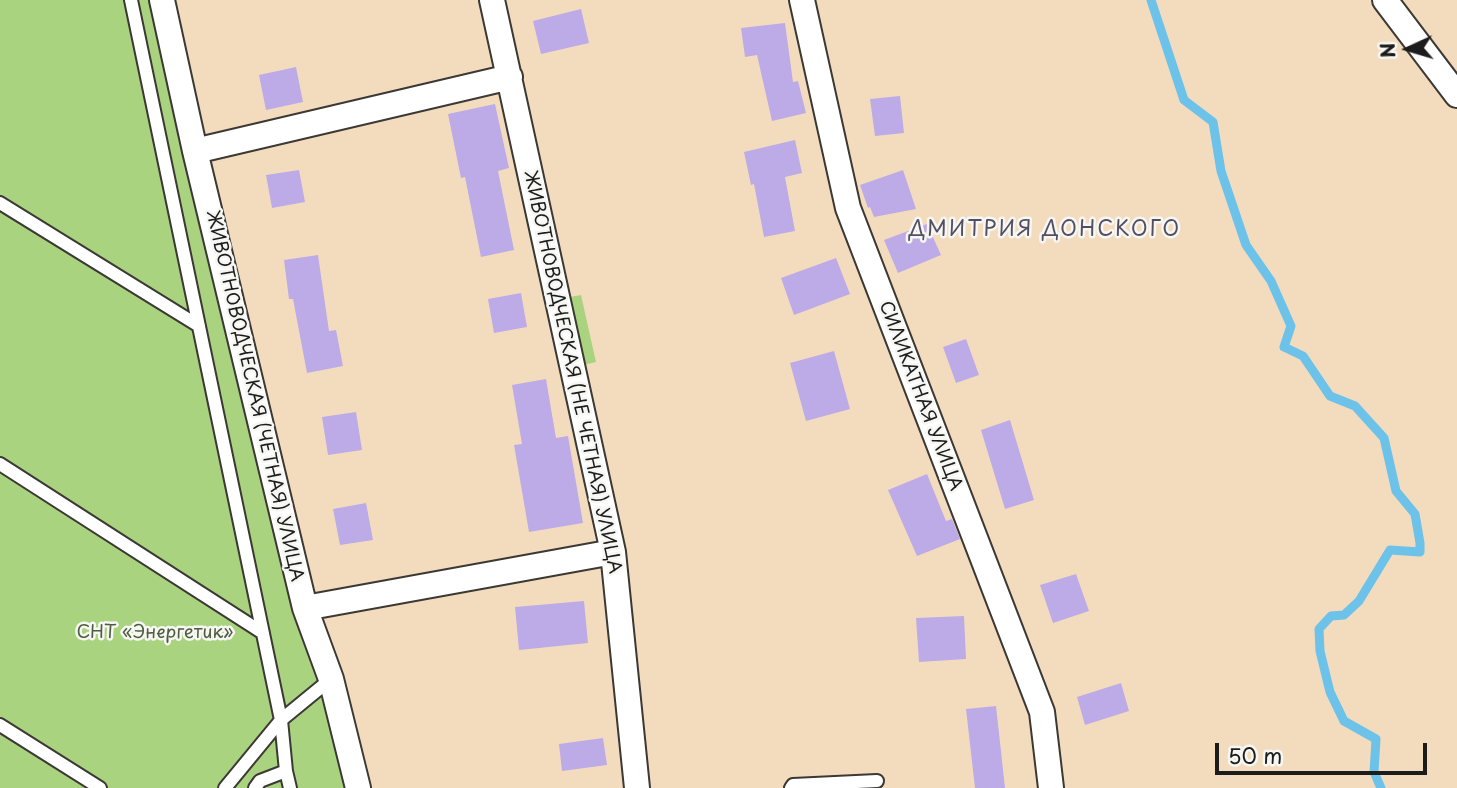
<!DOCTYPE html>
<meta charset="utf-8">
<style>
body{margin:0}
#map{position:relative;width:1457px;height:788px;overflow:hidden;background:#f3dcbe;font-family:"Playpen Sans",sans-serif}
canvas{display:block}
.north{position:absolute;left:1373px;top:14px;width:70px;height:70px;-webkit-text-stroke:5px #f6f6f2;paint-order:stroke;rotate:266deg;font-size:19px;font-weight:700;line-height:28px;text-align:center;color:#1c1c1c}
.north::after{content:'';display:block;margin:auto;width:24px;height:32px;background:#1c1c1c;clip-path:polygon(50% 0,100% 100%,50% 72%,0 100%)}
.scale{position:absolute;left:1215px;top:743px;width:212px;height:32px;box-sizing:border-box;border:4px solid #1c1c1c;border-top:0;padding-left:9px;font-size:21px;line-height:24px;white-space:nowrap;color:#1c1c1c;-webkit-text-stroke:5px #f6f6f2;paint-order:stroke}
</style>
<div id="map">
<canvas width="1457" height="788"></canvas>
<div class="north">N</div>
<div class="scale">50 m</div>
</div>
<script>
const g = document.querySelector('canvas').getContext('2d');
g.lineJoin = 'round';
function fillPath(path, color) {
  g.fillStyle = color;
  g.fill(path, 'evenodd');
}
function toPath(rows) {
  const path = new Path2D();
  for (const r of rows) {
    path.moveTo(r[0], r[1]);
    for (let i = 2; i < r.length; i += 2) path.lineTo(r[i], r[i + 1]);
  }
  return path;
}
function trace(path, color, width, dash) {
  g.strokeStyle = color;
  g.lineWidth = width;
  g.lineCap = dash ? 'butt' : 'round';
  g.setLineDash(dash || []);
  g.stroke(path);
}
function label(font, color, halo, rows, align = 'center') {
  g.font = font + ' "Playpen Sans",sans-serif';
  g.lineWidth = 5;
  g.setLineDash([]);
  g.textBaseline = 'middle';
  g.strokeStyle = halo;
  g.fillStyle = color;
  for (const [text, x, y, turn = 0] of rows) {
    g.save();
    g.translate(x, y);
    g.rotate((+turn || 0) * Math.PI / 180);
    g.textAlign = isNaN(turn) ? turn : align;
    if (halo) g.strokeText(text, 0, 0);
    g.fillText(text, 0, 0);
    g.restore();
  }
}
const green = toPath([
 [0,0,170,0,350,788,0,788],
 [581,295,596,362,579,366,564,298]
]);
const stream = toPath([
 [1151,0,1184,100,1213,122,1221,171,1246,245,1271,281,1291,326,1284,347,1303,356,1330,396,1355,406,1384,438,1396,491,1415,514,1420,543,1420,552,1390,550,1359,601,1344,615,1331,616,1319,629,1320,651,1330,692,1344,721,1376,739,1374,772,1381,788]
]);
const building = toPath([
 [581,9,589,43,541,54,533,21],
 [785,23,793,82,798,81,806,113,772,121,757,55,745,57,741,28],
 [296,67,303,102,266,110,259,75],
 [900,96,904,133,875,136,870,99],
 [495,104,509,168,498,171,514,250,481,257,465,177,461,178,448,114],
 [795,140,802,173,785,177,795,231,764,237,754,184,751,185,744,152],
 [299,170,305,202,272,208,266,175],
 [903,170,916,209,874,217,870,207,868,208,860,185],
 [927,224,941,255,898,273,884,240],
 [318,255,329,331,336,330,343,366,307,373,293,299,289,299,284,260],
 [836,258,850,294,794,315,781,278],
 [521,293,527,327,494,333,488,299],
 [966,339,979,375,956,383,943,347],
 [834,351,850,409,806,421,790,363],
 [546,379,556,438,568,436,583,523,529,532,514,445,522,444,512,385],
 [356,412,362,450,328,455,322,417],
 [1010,420,1034,500,1005,509,981,430],
 [927,474,946,521,952,519,960,539,917,556,888,490],
 [366,503,373,540,340,545,333,509],
 [1076,574,1089,611,1053,623,1040,585],
 [584,601,588,643,519,650,515,607],
 [964,616,966,659,919,662,916,618],
 [1121,683,1129,711,1085,725,1077,697],
 [996,706,1005,788,975,788,966,709],
 [603,738,607,765,562,771,559,744]
]);
const service = toPath([
 [131,0,281,720,225,788],
 [0,203,199,326],
 [0,464,263,633],
 [0,725,100,788],
 [286,771,290,788],
 [255,788,260,781,286,771,281,720,331,679],
 [791,788,793,785,877,781]
]);
const minor = toPath([
 [162,0,195,151,305,608,331,679,358,788],
 [492,0,613,552,637,788],
 [802,0,848,208,1042,712,1051,788],
 [1385,0,1457,95],
 [195,151,510,77],
 [305,608,613,552]
]);
const streetNames = [
 ["ЖИВОТНОВОДЧЕСКАЯ (НЕ ЧЕТНАЯ) УЛИЦА",572,372,78],
 ["ЖИВОТНОВОДЧЕСКАЯ (ЧЕТНАЯ) УЛИЦА",254,396,77],
 ["СИЛИКАТНАЯ УЛИЦА",920,396,69]
];
const parkNames = [
 ["СНТ «Энергетик»",155,633]
];
const quarterNames = [
 ["ДМИТРИЯ ДОНСКОГО",1045,230]
];
fillPath(green, '#aad37f');
trace(stream, '#6dc2e9', 9);
fillPath(building, '#bcabe7');
trace(service, '#3c3934', 16);
trace(minor, '#3c3934', 28);
trace(service, '#fff', 12);
trace(minor, '#fff', 24);
label('18px', '#1c1c1c', '#f6f6f2', streetNames);
label('18px', '#4e5c3f', '#f6f6f2', parkNames);
g.letterSpacing = '2px';
label('21px', '#544e63', '#f6f6f2', quarterNames);
g.letterSpacing = '0px';
</script>
